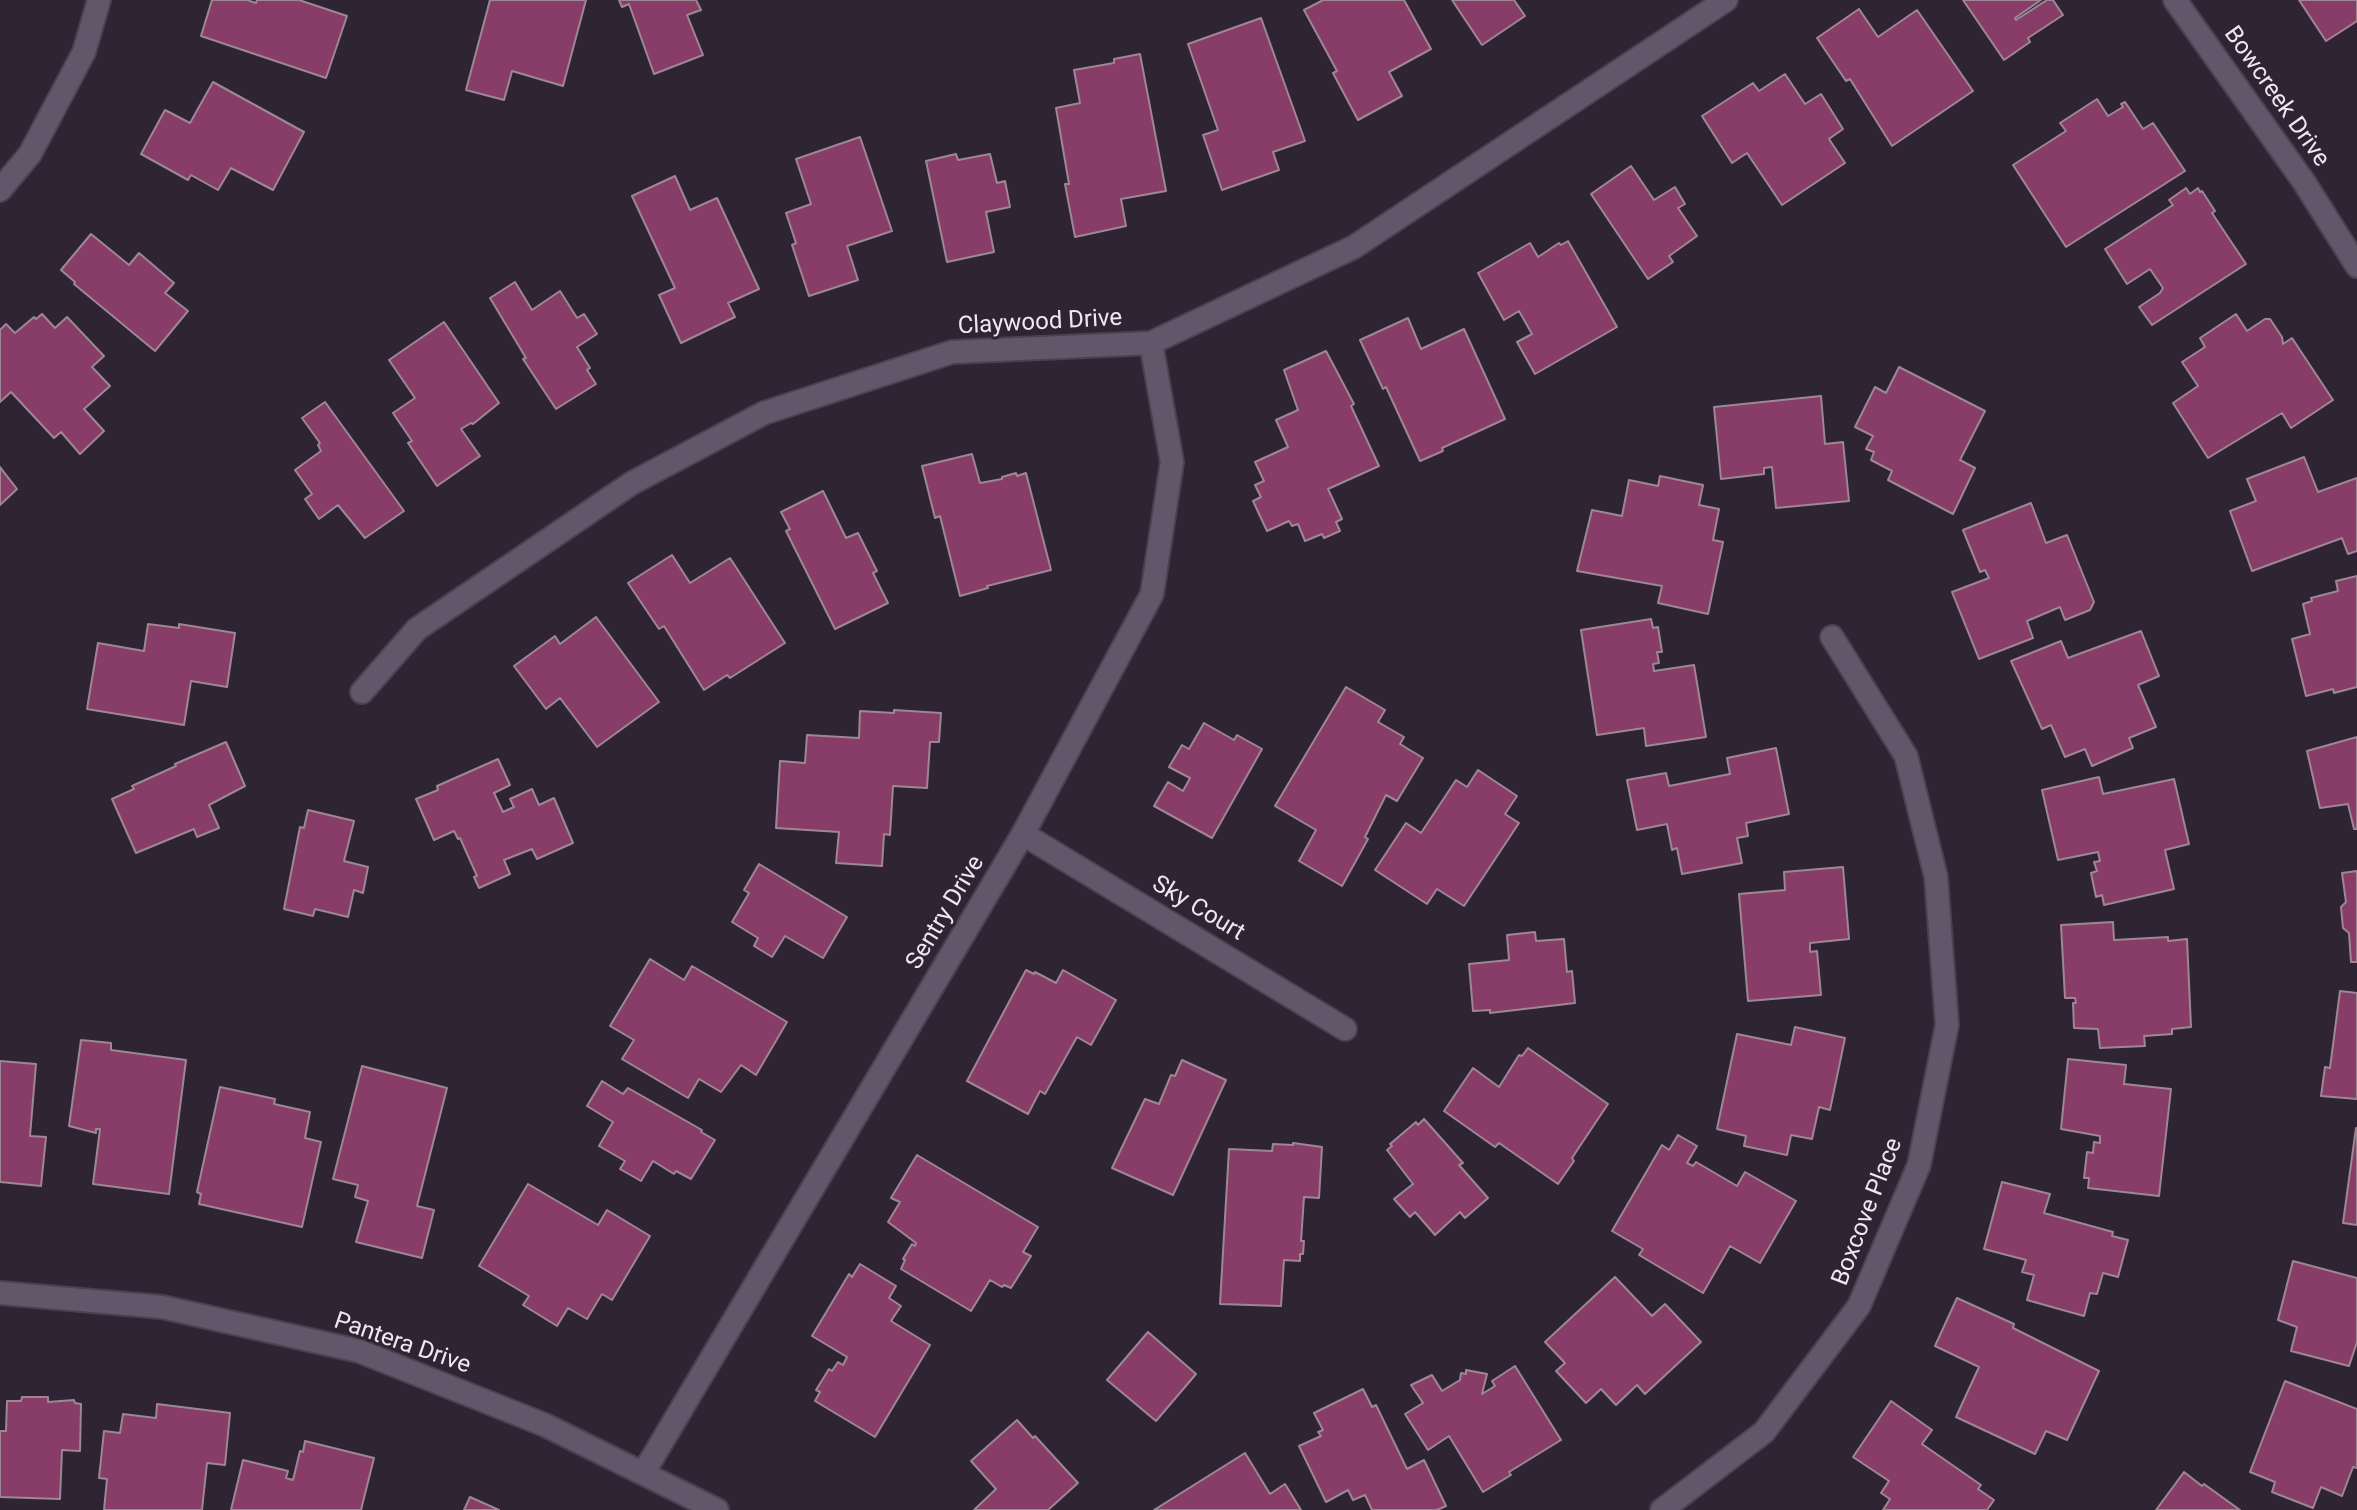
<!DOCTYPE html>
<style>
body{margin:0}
canvas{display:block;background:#2e2434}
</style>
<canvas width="2357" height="1510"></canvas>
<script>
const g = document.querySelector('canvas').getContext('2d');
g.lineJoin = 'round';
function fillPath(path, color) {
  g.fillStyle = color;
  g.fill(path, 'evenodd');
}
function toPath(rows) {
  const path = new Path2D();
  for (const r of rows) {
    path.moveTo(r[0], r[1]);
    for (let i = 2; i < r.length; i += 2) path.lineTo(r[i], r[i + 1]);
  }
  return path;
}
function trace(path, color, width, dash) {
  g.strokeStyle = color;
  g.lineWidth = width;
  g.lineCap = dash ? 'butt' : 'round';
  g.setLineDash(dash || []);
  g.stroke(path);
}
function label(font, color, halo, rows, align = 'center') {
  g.font = font + ' Roboto,sans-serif';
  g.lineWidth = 6;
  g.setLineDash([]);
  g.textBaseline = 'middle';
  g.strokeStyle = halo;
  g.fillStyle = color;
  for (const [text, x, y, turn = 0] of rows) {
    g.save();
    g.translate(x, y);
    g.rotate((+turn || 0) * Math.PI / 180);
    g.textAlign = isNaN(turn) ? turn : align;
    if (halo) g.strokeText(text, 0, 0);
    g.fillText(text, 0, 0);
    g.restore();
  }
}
const building = toPath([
 [212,0,247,0,256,3,257,0,299,0,347,16,326,78,201,36,212,0],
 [490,0,586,0,563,86,512,71,504,100,466,90,490,0],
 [619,0,696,0,701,10,687,15,703,55,654,74,629,4,622,7,619,0],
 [1323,0,1404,0,1431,49,1389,72,1402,96,1358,120,1333,73,1337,71,1304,10,1323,0],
 [1452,0,1514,0,1525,16,1482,45,1452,0],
 [1963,0,2041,0,2015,18,2016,20,2047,0,2053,0,2063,15,2028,38,2030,42,2004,60,1963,0],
 [2299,0,2357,0,2357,21,2326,41,2299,0],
 [1859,9,1878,37,1917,10,1973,91,1892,146,1850,79,1846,81,1817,38,1859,9],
 [1261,18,1305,141,1273,152,1279,170,1222,190,1203,135,1218,130,1188,44,1261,18],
 [1140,54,1166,191,1121,199,1126,226,1075,237,1065,184,1069,184,1056,108,1080,103,1074,70,1114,63,1114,59,1140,54],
 [1785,74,1805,104,1821,94,1843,129,1829,139,1845,163,1782,205,1747,153,1732,163,1702,116,1753,83,1759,91,1785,74],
 [213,82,304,132,273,190,231,168,218,190,191,175,188,180,141,154,165,110,190,123,213,82],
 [2097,99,2108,116,2123,107,2121,104,2125,102,2143,129,2153,123,2185,171,2066,247,2013,165,2066,131,2060,123,2097,99],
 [860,137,892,231,847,246,858,280,809,296,792,245,796,243,786,213,811,204,796,159,860,137],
 [956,154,958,160,990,154,997,183,1005,181,1010,207,986,212,994,252,947,262,926,161,956,154],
 [1631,166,1654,200,1675,187,1685,204,1678,208,1697,236,1669,256,1673,262,1648,279,1591,194,1631,166],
 [675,176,690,210,717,198,759,289,728,303,735,317,681,343,659,295,675,288,632,196,675,176],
 [2186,188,2190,194,2198,188,2200,192,2202,191,2215,211,2212,213,2246,264,2152,325,2139,307,2160,293,2163,288,2150,269,2127,284,2105,249,2173,205,2169,200,2186,188],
 [91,234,129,265,139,253,174,283,165,293,188,311,155,351,74,284,75,282,61,270,91,234],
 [1568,241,1617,327,1535,374,1517,342,1532,334,1519,311,1504,320,1478,273,1530,243,1538,257,1559,243,1561,245,1568,241],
 [515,282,532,310,560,291,577,318,584,314,597,334,577,347,590,368,587,370,596,384,556,409,523,359,526,358,490,298,515,282],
 [42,314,55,328,67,317,104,356,92,367,110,386,84,409,104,431,80,454,61,432,54,438,11,392,0,402,0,330,6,324,15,333,34,317,36,319,42,314],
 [2236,314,2247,331,2265,319,2270,319,2282,337,2283,344,2292,338,2333,400,2291,428,2282,413,2208,458,2173,403,2198,386,2182,362,2205,347,2200,338,2236,314],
 [1408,318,1421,349,1464,329,1505,419,1442,448,1443,451,1420,461,1386,387,1383,389,1360,340,1408,318],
 [444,322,499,403,473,424,471,423,461,429,480,456,437,486,408,443,412,441,393,413,415,398,389,360,444,322],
 [1326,351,1354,404,1351,406,1379,466,1328,489,1342,519,1336,522,1340,531,1324,538,1322,534,1305,541,1298,524,1292,526,1289,521,1267,531,1253,501,1261,497,1255,485,1264,481,1255,462,1288,447,1276,420,1298,410,1284,370,1326,351],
 [1899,367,1985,411,1960,460,1975,468,1953,514,1888,480,1892,471,1871,460,1874,452,1866,449,1873,436,1855,427,1875,387,1886,393,1899,367],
 [1821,396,1825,444,1843,442,1849,501,1776,508,1772,467,1764,468,1764,474,1721,479,1714,407,1821,396],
 [325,402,404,511,365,538,338,505,319,519,305,499,312,494,295,470,321,451,318,445,320,443,302,418,325,402],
 [972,454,980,483,1002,479,1002,477,1016,473,1017,476,1026,473,1051,570,987,586,988,588,960,596,940,516,935,518,922,466,972,454],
 [2304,457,2318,492,2357,478,2357,551,2348,554,2342,538,2252,571,2230,511,2256,501,2247,479,2304,457],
 [0,467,17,489,0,505,0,467],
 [1660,476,1703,485,1699,505,1719,509,1713,540,1723,542,1708,614,1658,603,1662,586,1577,571,1592,510,1622,516,1629,480,1658,486,1660,476],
 [823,491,846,538,858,533,877,571,873,573,888,603,835,629,786,531,790,529,781,512,823,491],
 [2031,503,2046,543,2067,535,2094,602,2090,610,2065,620,2060,607,2027,621,2033,638,1979,659,1952,592,1989,578,1985,570,1980,572,1963,530,2031,503],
 [672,555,690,583,730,558,785,643,730,678,727,675,704,690,664,626,659,629,628,583,672,555],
 [2357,576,2357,687,2334,693,2333,689,2306,696,2292,639,2310,634,2303,604,2312,601,2311,598,2338,591,2336,581,2357,576],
 [596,617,659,702,597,747,560,698,546,709,514,666,555,636,560,644,596,617],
 [1651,619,1653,628,1658,627,1662,652,1657,652,1659,663,1653,664,1654,671,1694,665,1706,737,1646,746,1644,728,1597,735,1581,630,1651,619],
 [148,624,179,628,179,624,235,633,227,687,191,681,184,725,87,709,98,643,144,651,148,624],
 [2141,631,2159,676,2138,685,2156,727,2129,738,2133,748,2092,766,2085,749,2065,757,2051,725,2042,729,2011,661,2061,641,2068,658,2141,631],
 [1346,687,1385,710,1378,722,1404,737,1400,744,1423,758,1397,801,1386,795,1365,837,1368,839,1342,886,1299,861,1316,830,1275,806,1346,687],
 [894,710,941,713,939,742,930,742,927,788,893,786,890,835,884,834,882,866,836,863,839,832,776,828,780,761,805,763,807,735,859,738,860,711,894,713,894,710],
 [1204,723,1234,740,1237,735,1262,749,1212,838,1154,806,1168,782,1183,791,1190,778,1169,767,1182,745,1189,749,1204,723],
 [2357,737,2357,829,2354,829,2348,804,2320,808,2307,751,2357,737],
 [226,742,245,786,209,805,219,828,197,837,194,829,136,853,112,799,134,789,132,786,176,766,175,764,226,742],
 [1776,748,1789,814,1746,823,1748,836,1737,838,1742,863,1682,874,1677,848,1672,850,1667,824,1637,830,1627,780,1666,773,1669,786,1730,774,1727,758,1776,748],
 [498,759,510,785,494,793,503,812,514,807,510,799,532,789,539,805,554,798,573,843,537,859,532,849,504,860,510,874,479,888,474,877,477,876,460,838,458,839,454,831,434,840,416,799,438,790,437,786,498,759],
 [1478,770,1517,796,1505,814,1519,823,1464,906,1437,889,1427,904,1375,870,1406,823,1421,833,1456,780,1467,787,1478,770],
 [2099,777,2103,794,2174,779,2189,844,2165,850,2174,889,2104,905,2102,895,2096,897,2091,873,2097,871,2094,862,2100,861,2098,852,2058,860,2042,790,2099,777],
 [308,810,354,821,344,861,368,867,363,893,354,890,348,917,315,909,313,916,284,909,300,827,304,828,308,810],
 [759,864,847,917,823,958,785,936,772,957,754,946,758,938,732,922,749,893,744,890,759,864],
 [1843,867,1849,939,1810,943,1810,952,1817,951,1821,995,1748,1001,1739,894,1785,890,1784,872,1843,867],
 [2357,871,2357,962,2351,962,2349,933,2343,928,2341,907,2346,902,2342,873,2357,871],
 [2113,922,2114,940,2168,937,2168,941,2187,939,2191,1027,2172,1029,2172,1034,2144,1036,2145,1046,2100,1048,2098,1029,2074,1028,2073,1003,2076,1003,2075,998,2065,998,2061,925,2113,922],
 [1535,932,1536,941,1564,939,1567,972,1572,971,1575,1003,1490,1013,1490,1010,1473,1011,1469,964,1509,960,1507,935,1535,932],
 [650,959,684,980,692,966,787,1022,756,1075,741,1065,721,1092,699,1079,688,1098,622,1059,634,1040,610,1026,650,959],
 [1026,970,1034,974,1035,972,1056,983,1063,970,1116,1000,1091,1045,1077,1037,1045,1094,1040,1091,1028,1114,967,1081,1026,970],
 [2340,991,2357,993,2357,1099,2321,1096,2325,1067,2330,1068,2340,991],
 [1795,1027,1845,1038,1830,1110,1819,1107,1812,1139,1791,1135,1787,1155,1744,1146,1746,1136,1717,1129,1737,1034,1791,1045,1795,1027],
 [81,1040,111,1043,111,1050,186,1060,169,1194,93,1184,100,1129,96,1129,96,1133,69,1126,81,1040],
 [1528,1048,1608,1104,1572,1158,1574,1161,1558,1184,1499,1143,1495,1147,1444,1111,1473,1068,1499,1087,1519,1055,1522,1056,1528,1048],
 [2068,1059,2126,1065,2124,1084,2171,1089,2159,1196,2088,1188,2089,1178,2084,1178,2087,1152,2093,1153,2094,1142,2100,1143,2100,1136,2061,1129,2068,1059],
 [1182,1060,1226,1080,1173,1195,1112,1168,1145,1099,1159,1104,1171,1075,1175,1076,1182,1060],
 [0,1061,36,1064,30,1136,46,1137,41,1186,0,1182,0,1061],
 [362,1066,447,1088,417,1206,434,1210,422,1258,356,1242,368,1201,355,1197,358,1185,333,1179,362,1066],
 [602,1081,623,1094,628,1088,702,1130,701,1132,715,1140,691,1179,676,1171,674,1174,653,1161,641,1181,620,1169,625,1161,599,1146,613,1122,587,1106,602,1081],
 [220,1087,275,1099,274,1104,310,1112,305,1138,321,1142,302,1227,199,1204,201,1194,197,1192,220,1087],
 [1424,1119,1463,1163,1459,1165,1488,1198,1465,1218,1460,1212,1435,1235,1415,1212,1410,1217,1394,1199,1413,1184,1387,1150,1392,1146,1390,1144,1416,1122,1418,1125,1424,1119],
 [2356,1128,2357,1128,2357,1225,2343,1223,2356,1128],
 [1678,1135,1697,1146,1687,1163,1693,1166,1696,1162,1737,1186,1745,1172,1796,1201,1760,1263,1730,1246,1703,1293,1639,1255,1643,1249,1612,1231,1662,1145,1669,1150,1678,1135],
 [1293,1143,1322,1147,1319,1198,1304,1197,1301,1241,1304,1241,1303,1254,1300,1254,1300,1261,1284,1260,1281,1306,1220,1304,1229,1149,1272,1151,1273,1144,1293,1145,1293,1143],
 [917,1155,1038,1227,1023,1252,1031,1256,1011,1288,1004,1285,1002,1287,990,1280,971,1311,901,1269,905,1260,903,1259,912,1244,915,1246,916,1243,888,1222,900,1202,891,1198,917,1155],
 [2002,1182,2050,1194,2044,1213,2113,1232,2112,1236,2128,1240,2118,1277,2103,1273,2097,1294,2090,1293,2084,1316,2027,1300,2034,1275,2022,1272,2026,1260,1984,1249,2002,1182],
 [528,1184,598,1225,607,1210,650,1236,612,1300,602,1294,587,1319,568,1308,557,1326,523,1305,529,1296,479,1266,528,1184],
 [2293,1261,2357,1278,2357,1342,2349,1366,2291,1351,2297,1327,2278,1320,2293,1261],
 [860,1264,896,1286,889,1298,901,1306,891,1321,930,1345,875,1437,815,1401,820,1392,816,1390,829,1369,832,1371,838,1362,843,1365,847,1357,812,1336,849,1274,852,1277,860,1264],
 [1615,1277,1652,1316,1665,1304,1701,1342,1645,1394,1637,1385,1616,1405,1601,1389,1586,1403,1556,1371,1565,1363,1545,1342,1615,1277],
 [1957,1298,2014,1324,2013,1328,2099,1371,2067,1440,2046,1431,2035,1454,1956,1417,1979,1367,1935,1346,1957,1298],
 [1148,1332,1196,1374,1156,1421,1107,1380,1148,1332],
 [1515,1366,1561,1440,1509,1472,1511,1475,1483,1492,1449,1436,1428,1450,1405,1414,1423,1403,1411,1385,1432,1375,1442,1391,1460,1380,1461,1373,1466,1374,1466,1370,1487,1374,1482,1394,1495,1386,1492,1381,1515,1366],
 [2285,1381,2357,1409,2357,1468,2353,1467,2342,1496,2321,1487,2313,1508,2272,1492,2275,1482,2250,1472,2285,1381],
 [1363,1389,1372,1407,1376,1405,1407,1469,1424,1460,1446,1506,1437,1510,1372,1510,1365,1495,1353,1500,1348,1490,1326,1502,1299,1446,1321,1436,1318,1432,1323,1430,1314,1413,1363,1389],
 [22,1397,48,1397,48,1402,74,1400,75,1403,81,1404,80,1451,62,1450,60,1499,0,1497,0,1431,6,1431,7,1401,21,1401,22,1397],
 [1891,1401,1932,1430,1922,1444,1981,1485,1978,1489,1994,1500,1987,1510,1883,1510,1890,1499,1881,1493,1889,1481,1853,1457,1891,1401],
 [157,1404,230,1413,225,1465,207,1463,202,1510,104,1510,107,1479,99,1478,104,1431,120,1433,123,1414,156,1418,157,1404],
 [1017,1420,1033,1438,1035,1436,1078,1483,1048,1510,974,1510,996,1489,971,1461,1017,1420],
 [305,1441,374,1458,361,1510,231,1510,243,1460,288,1471,286,1478,293,1480,300,1451,303,1452,305,1441],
 [1245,1453,1270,1494,1285,1484,1301,1510,1154,1510,1245,1453],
 [2184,1472,2202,1486,2204,1484,2240,1510,2156,1510,2184,1472],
 [470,1497,499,1510,464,1510,470,1497]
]);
const minor = toPath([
 [2175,0,2304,182,2357,266],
 [0,190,30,154,84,52,99,0],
 [362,692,417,629,632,483,764,413,952,352,1151,343,1354,247,1726,0],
 [1023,834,1345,1029],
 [0,1293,162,1307,359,1351,545,1425,717,1510],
 [644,1472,1023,834,1152,594,1172,462,1151,343],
 [1662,1510,1764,1432,1859,1306,1919,1165,1947,1025,1936,877,1906,756,1832,637]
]);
const streetNames = [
 ["Bowcreek Drive",2276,97,55],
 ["Claywood Drive",1040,323,-3],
 ["Sky Court",1198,909,31],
 ["Sentry Drive",946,913,-59],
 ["Boxcove Place",1868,1212,-69],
 ["Pantera Drive",402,1344,19]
];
fillPath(building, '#873d68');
trace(building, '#9e8792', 2);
trace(minor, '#4a4250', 26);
trace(minor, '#62576a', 22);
label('24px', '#eee8f3', '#2e2434', streetNames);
</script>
